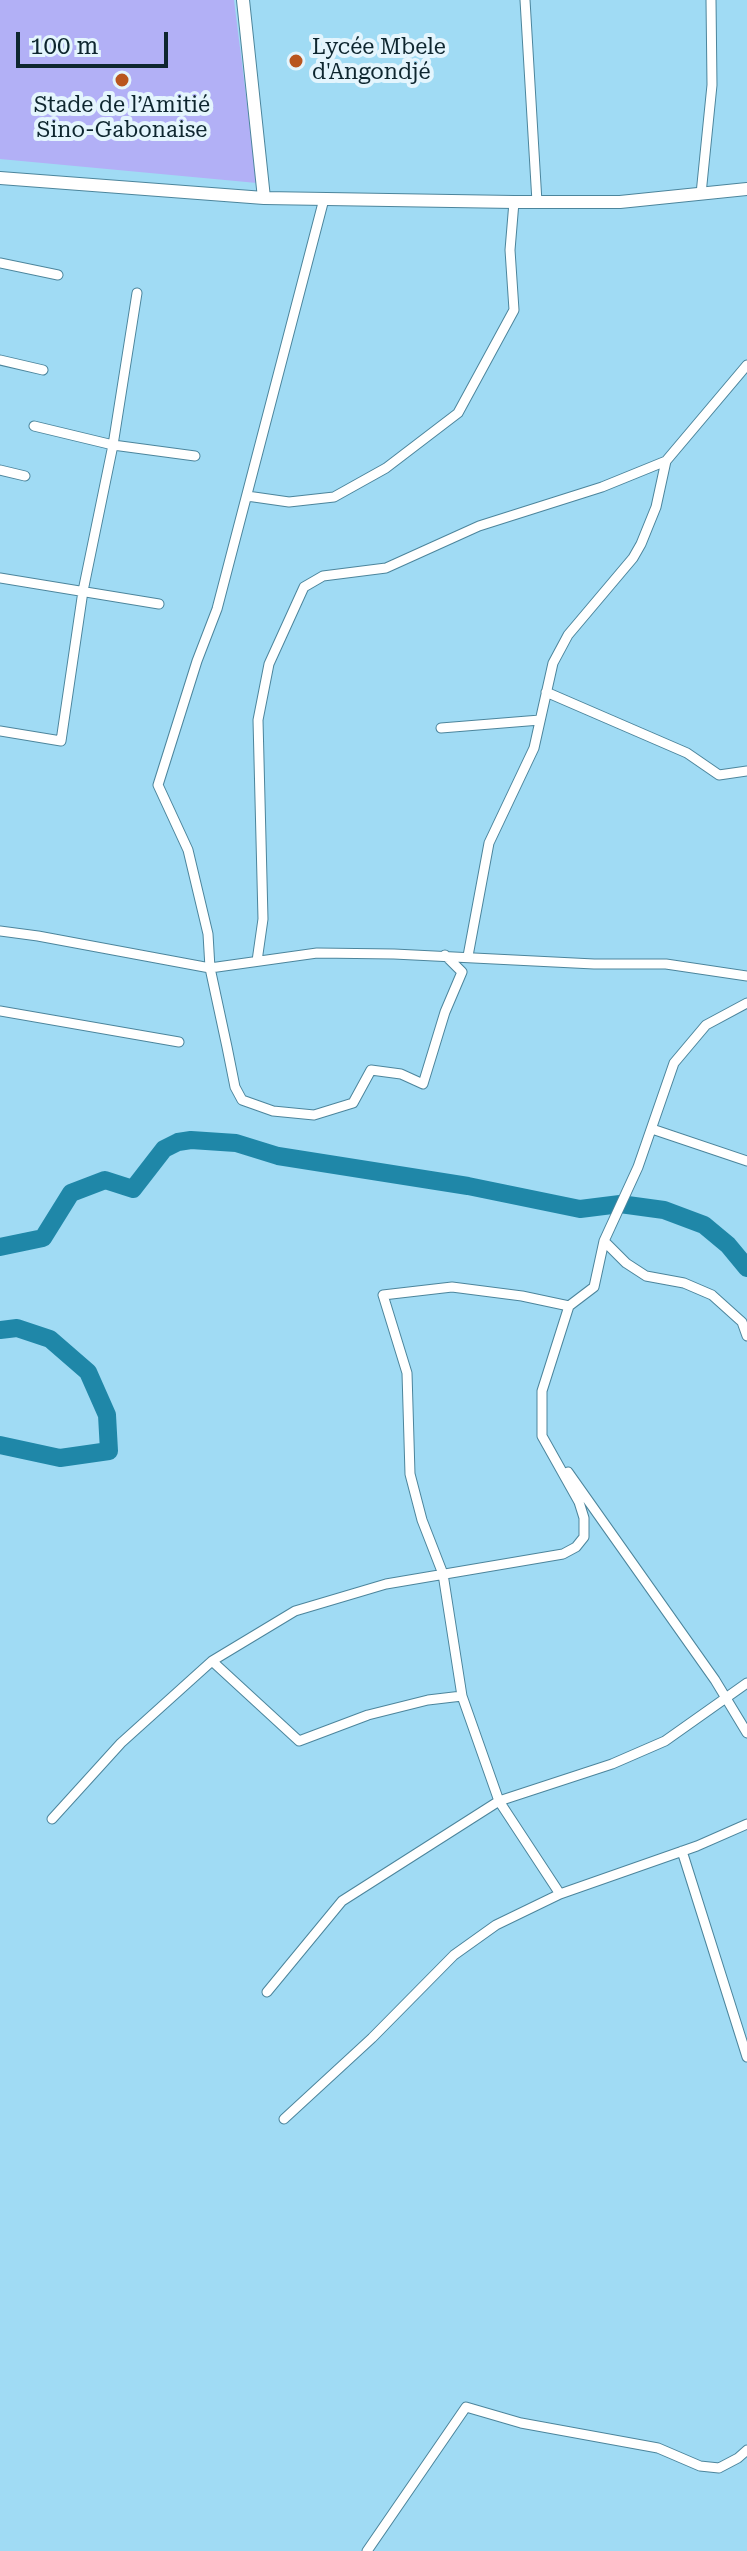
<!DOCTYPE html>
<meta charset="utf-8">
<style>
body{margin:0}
#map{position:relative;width:747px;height:2551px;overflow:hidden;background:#a0dbf4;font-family:"Roboto Serif",serif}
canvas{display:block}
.scale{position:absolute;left:16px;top:32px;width:152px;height:36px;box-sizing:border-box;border:4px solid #0e262f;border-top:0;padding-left:10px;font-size:24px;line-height:28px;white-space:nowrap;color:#0e262f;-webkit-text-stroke:6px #e4f5fd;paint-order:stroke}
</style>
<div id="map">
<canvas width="747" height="2551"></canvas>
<div class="scale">100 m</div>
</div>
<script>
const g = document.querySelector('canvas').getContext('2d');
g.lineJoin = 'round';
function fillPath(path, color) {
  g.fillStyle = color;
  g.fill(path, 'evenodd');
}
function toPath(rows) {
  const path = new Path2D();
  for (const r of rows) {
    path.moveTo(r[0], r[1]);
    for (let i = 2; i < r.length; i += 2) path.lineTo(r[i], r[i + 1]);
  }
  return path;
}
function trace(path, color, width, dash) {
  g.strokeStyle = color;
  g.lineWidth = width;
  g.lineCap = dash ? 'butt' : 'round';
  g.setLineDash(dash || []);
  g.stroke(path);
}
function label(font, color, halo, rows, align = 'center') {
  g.font = font + ' "Roboto Serif",serif';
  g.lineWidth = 8;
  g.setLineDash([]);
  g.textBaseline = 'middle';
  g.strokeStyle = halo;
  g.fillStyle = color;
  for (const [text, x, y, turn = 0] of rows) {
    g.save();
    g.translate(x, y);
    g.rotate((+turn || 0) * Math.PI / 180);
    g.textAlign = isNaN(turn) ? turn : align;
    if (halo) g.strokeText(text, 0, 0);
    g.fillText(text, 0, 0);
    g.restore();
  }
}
const green = toPath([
 [0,0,234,0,257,183,0,159]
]);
const river = toPath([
 [0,1247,43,1238,71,1193,105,1180,133,1189,164,1149,178,1142,191,1140,236,1143,278,1156,468,1186,580,1209,620,1204,664,1210,704,1225,728,1245,747,1268],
 [0,1330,17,1328,50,1339,88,1372,107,1415,109,1451,60,1458,0,1445]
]);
const street = toPath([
 [525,0,537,202],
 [701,194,712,85,711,0],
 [324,199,217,609,197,661,158,785,188,850,208,934,210,968,227,1047,235,1087,242,1100,273,1111,314,1115,353,1103,371,1070,401,1074,423,1084,445,1012,462,972,445,955],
 [0,263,58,275],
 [0,360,43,370],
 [34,426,113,445,195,456],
 [0,470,25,476],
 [247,496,289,502,334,497,386,468,458,413,514,310,510,250,514,202],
 [0,578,159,604],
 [546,692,687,753,719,775,747,771],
 [441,728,540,720],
 [0,731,61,741,83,591,113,445,137,293],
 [0,931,38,936,210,968,317,953,394,954,594,964,666,964,747,976],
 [468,956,489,843,534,748,553,663,568,635,633,558,641,544,656,507,666,461],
 [257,961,263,919,258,720,269,664,304,587,323,576,386,568,479,526,602,487,666,461,747,365],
 [747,1003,706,1025,674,1063,638,1167,604,1241,626,1263,646,1276,684,1283,712,1295,742,1322,747,1336],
 [0,1011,179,1042],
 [652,1129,747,1161],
 [568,1472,715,1680,747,1733],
 [212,1661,299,1741,368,1715,428,1700,462,1696],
 [52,1819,121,1743,212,1661,295,1611,386,1584,563,1554,576,1547,584,1537,584,1518,579,1502,542,1436,542,1391,569,1306,594,1287,604,1241],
 [682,1851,747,2057],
 [560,1894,499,1801,462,1696,443,1574,422,1520,410,1474,407,1373,383,1295,452,1287,522,1296,569,1306],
 [267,1992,342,1901,499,1801,612,1764,665,1741,747,1683],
 [284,2119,372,2038,454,1955,496,1925,560,1894,697,1846,747,1824],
 [367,2551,466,2407,521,2423,658,2448,700,2466,719,2468,738,2458,747,2450]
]);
const secondary = toPath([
 [243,0,264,198],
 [0,178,264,198,514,202,620,202,747,189]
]);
const markers = [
 [296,61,8,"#b9561f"],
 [122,80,8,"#b9561f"]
];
const poiNames = [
 ["Lycée Mbele",312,48],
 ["d'Angondjé",312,73],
 ["Stade de l’Amitié",122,106,"center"],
 ["Sino-Gabonaise",122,131,"center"]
];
fillPath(green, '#b2b0f6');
trace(river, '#1f87a8', 18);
trace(street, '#4c859c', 11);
trace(secondary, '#4c859c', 14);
trace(street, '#fff', 9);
trace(secondary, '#fff', 12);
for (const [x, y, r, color] of markers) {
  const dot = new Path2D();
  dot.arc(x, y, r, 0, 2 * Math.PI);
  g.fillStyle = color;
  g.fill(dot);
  trace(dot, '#e4f5fd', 3);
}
label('22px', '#0e262f', '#e4f5fd', poiNames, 'left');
</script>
